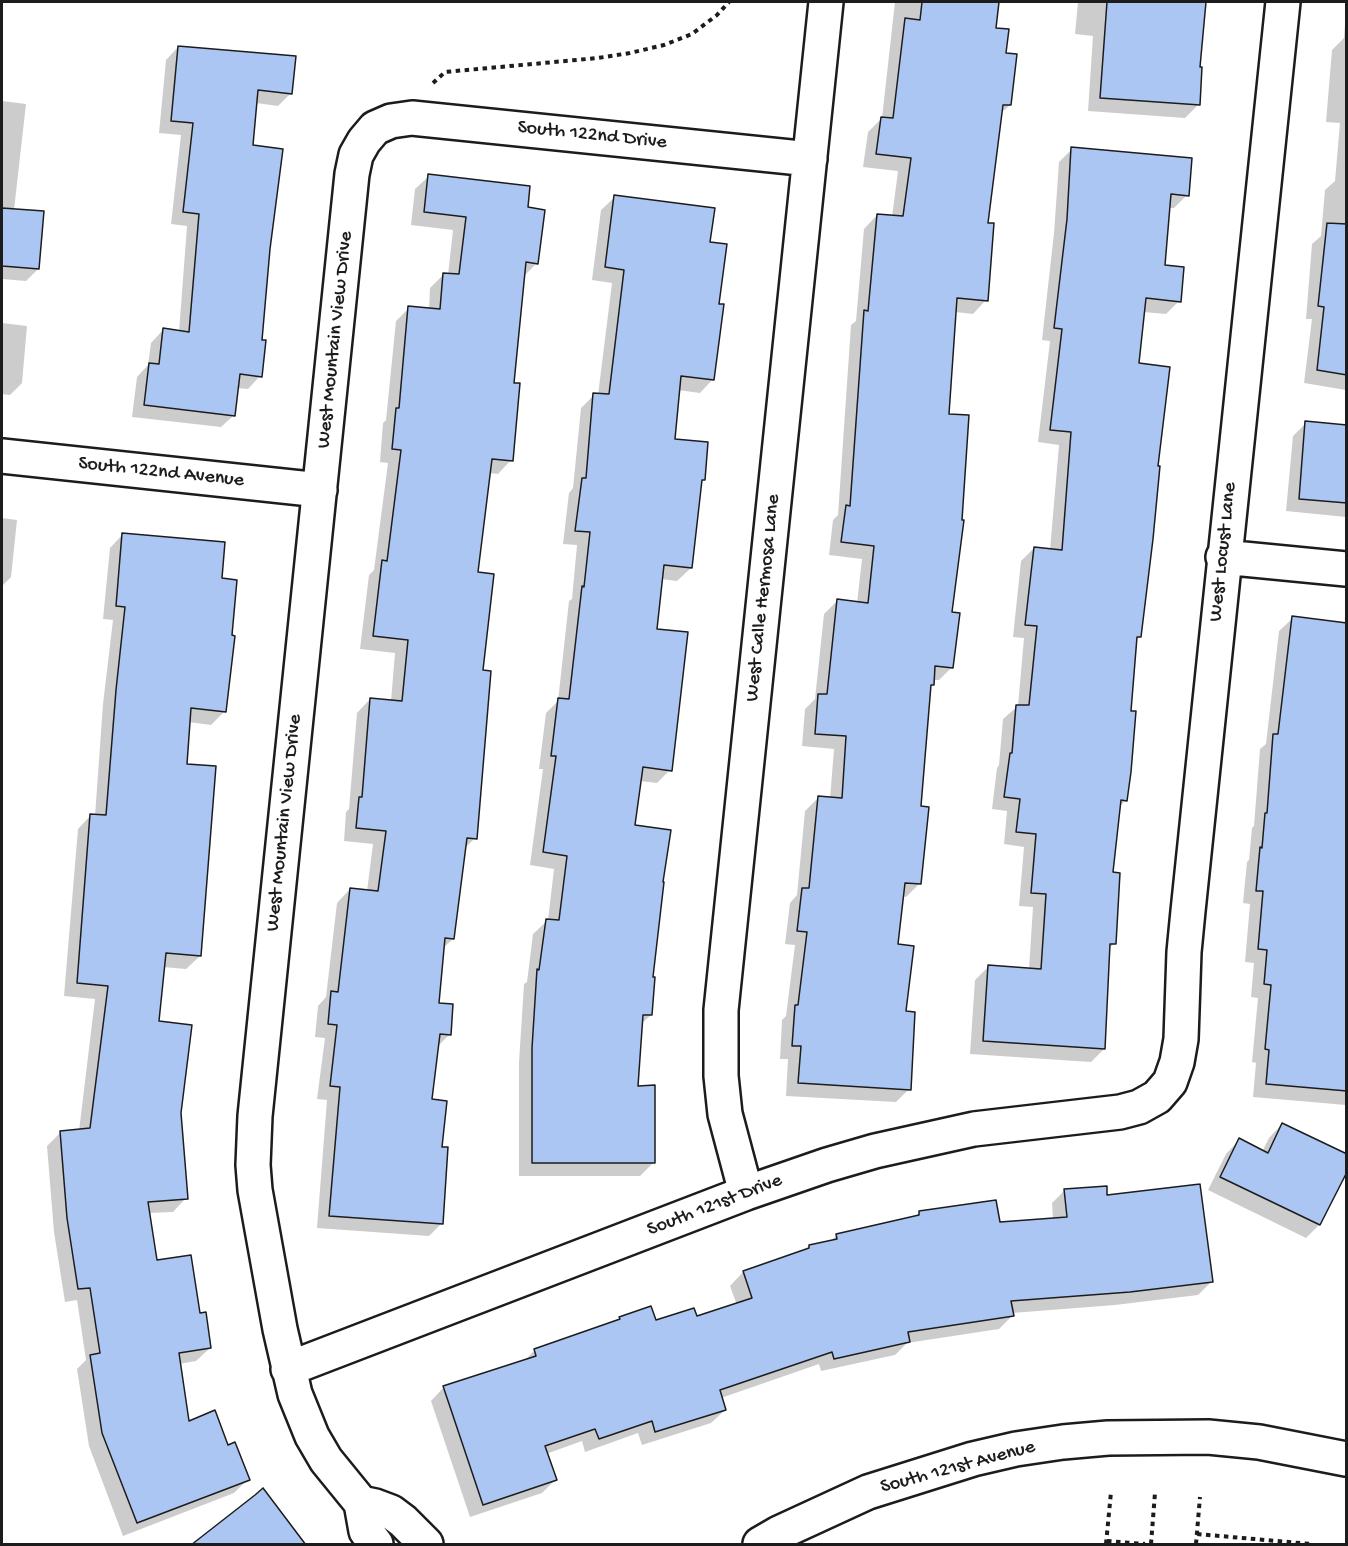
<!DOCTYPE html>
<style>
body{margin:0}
#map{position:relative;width:1348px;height:1546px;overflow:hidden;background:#fff;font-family:"Gochi Hand",sans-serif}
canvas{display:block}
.frame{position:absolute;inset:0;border:3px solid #1c1c1c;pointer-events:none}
</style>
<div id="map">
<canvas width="1348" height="1546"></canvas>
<div class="frame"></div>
</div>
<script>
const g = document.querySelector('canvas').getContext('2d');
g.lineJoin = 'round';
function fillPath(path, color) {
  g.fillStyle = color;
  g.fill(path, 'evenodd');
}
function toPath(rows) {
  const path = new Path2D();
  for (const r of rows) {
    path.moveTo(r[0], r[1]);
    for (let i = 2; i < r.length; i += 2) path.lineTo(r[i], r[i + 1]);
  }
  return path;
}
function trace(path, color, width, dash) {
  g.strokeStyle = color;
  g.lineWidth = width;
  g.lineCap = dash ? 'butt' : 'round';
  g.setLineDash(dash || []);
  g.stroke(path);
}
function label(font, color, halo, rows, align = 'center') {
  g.font = font + ' "Gochi Hand",sans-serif';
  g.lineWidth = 4.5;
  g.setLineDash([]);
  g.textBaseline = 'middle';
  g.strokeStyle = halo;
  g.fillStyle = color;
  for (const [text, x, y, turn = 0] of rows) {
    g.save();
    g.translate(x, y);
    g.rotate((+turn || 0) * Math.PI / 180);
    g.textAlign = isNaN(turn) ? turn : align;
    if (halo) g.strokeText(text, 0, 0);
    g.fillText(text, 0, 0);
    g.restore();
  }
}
const shadow = toPath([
 [895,2,997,2,994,29,1005,54,1010,105,1000,114,986,224,986,300,973,314,955,312,947,415,952,667,939,680,933,680,932,685,929,688,919,807,920,883,906,897,902,896,896,946,904,1012,909,1089,896,1102,786,1096,788,1059,780,1059,782,1020,786,1016,795,945,785,944,790,903,797,895,805,811,819,797,830,799,834,749,802,746,805,709,815,699,824,614,837,601,857,603,862,559,829,555,833,520,838,515,851,325,856,321,864,229,877,215,892,217,898,171,863,167,868,132,882,118],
 [1078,2,1205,2,1198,69,1198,105,1185,118,1088,111,1093,36,1075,34],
 [1346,9,1346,390,1304,383,1312,319,1306,319,1312,244,1321,236,1325,190,1335,181,1340,123,1326,122,1332,50,1344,38],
 [178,47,291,93,278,106,256,103,252,146,269,249,261,341,260,376,248,389,237,388,234,415,221,427,132,417,137,377,148,365,151,343,163,330,179,332,187,226,171,224,181,135,159,133,166,60],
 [2,101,26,104,14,210,38,269,26,281,2,279],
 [1072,149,1187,195,1174,208,1168,208,1163,266,1179,301,1166,314,1143,312,1137,364,1139,637,1136,640,1129,713,1126,800,1119,807,1111,874,1114,944,1108,949,1104,1049,1091,1062,970,1054,975,980,988,967,1029,969,1033,907,1019,906,1024,847,1004,844,1007,811,992,809,997,768,999,765,1003,719,1018,706,1024,638,1013,637,1021,561,1034,548,1050,550,1059,445,1038,442,1050,341,1042,340,1054,233,1059,162],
 [429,176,526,209,537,263,523,277,513,384,511,460,498,474,489,473,477,574,481,671,475,838,464,849,453,939,442,949,438,1005,450,1034,437,1047,431,1100,440,1148,442,1223,429,1236,317,1228,327,1100,317,1099,325,1038,315,1037,318,1006,326,997,337,903,350,889,367,891,373,844,344,841,346,812,349,809,357,713,370,699,391,701,395,653,360,649,369,575,374,570,388,463,380,462,383,423,386,420,396,321,409,308,429,310,430,288,444,274,448,275,453,230,411,225,415,189],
 [615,197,708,243,718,305,713,379,700,393,678,390,673,441,704,479,700,482,691,568,677,581,661,579,656,630,670,770,657,783,640,781,633,826,652,979,651,1015,641,1024,637,1087,654,1162,640,1176,519,1176,519,1062,524,984,527,982,533,934,548,920,554,869,530,865,543,769,539,769,546,713,558,701,569,601,572,599,577,545,563,544,569,493,573,488,581,408,594,395,598,395,612,283,592,280,601,210],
 [2,323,27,326,22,383,10,395,2,394],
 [1306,423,1346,426,1346,517,1286,511,1293,436],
 [2,518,17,520,11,577,2,586],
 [123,534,220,580,225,711,211,725,188,722,185,765,200,956,186,969,163,967,158,1023,180,1113,186,1198,173,1212,148,1213,155,1262,198,1315,210,1348,196,1361,179,1364,187,1423,228,1447,248,1479,234,1493,123,1536,89,1446,77,1369,86,1360,77,1300,65,1302,54,1232,47,1146,61,1132,79,1131,95,999,64,996,78,829,91,815,95,816,103,704,113,620,103,619,110,548],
 [1293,618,1346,624,1346,1105,1253,1097,1256,1063,1252,1062,1258,998,1251,997,1254,963,1245,962,1250,904,1243,903,1247,862,1249,860,1252,828,1254,826,1260,749,1266,744,1279,631],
 [1282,1124,1319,1225,1306,1238,1208,1190,1226,1154,1239,1140,1262,1152,1269,1138],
 [1065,1190,1106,1197,1211,1282,1198,1295,1115,1305,1012,1313,1012,1316,999,1329,907,1343,895,1355,821,1371,819,1364,721,1398,725,1410,711,1423,642,1445,638,1433,585,1452,582,1441,546,1454,555,1480,542,1493,470,1517,431,1401,444,1387,523,1362,535,1350,616,1322,620,1318,655,1322,696,1318,737,1305,730,1286,743,1272,804,1252,809,1246,830,1242,837,1235,915,1217,919,1213,998,1223,1053,1220,1052,1203]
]);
const building = toPath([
 [922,2,999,2,996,28,1009,29,1006,53,1017,54,1011,105,1003,105,988,223,994,223,988,301,957,298,949,414,969,415,962,520,964,520,952,612,960,613,953,668,935,666,934,685,931,685,921,806,929,807,921,884,905,883,898,944,914,946,906,1011,915,1012,911,1090,798,1083,801,1046,792,1046,795,1005,798,1005,807,932,797,931,802,888,809,888,818,796,842,798,846,736,815,734,818,694,827,694,837,599,868,603,874,546,841,542,846,505,850,506,864,310,868,311,877,214,903,216,911,158,876,154,881,117,893,118,905,18,920,20,922,2],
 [1107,2,1206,2,1200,67,1202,67,1200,105,1100,98,1107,2],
 [178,46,296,56,292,94,258,90,253,145,283,149,270,249,262,340,266,340,262,377,240,374,235,416,144,405,149,363,159,364,163,328,189,332,199,214,183,212,193,123,171,121,178,46],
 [1071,147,1192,158,1189,196,1171,194,1165,265,1184,267,1181,302,1146,298,1139,363,1170,367,1158,466,1160,466,1153,539,1141,637,1137,637,1131,711,1136,711,1131,772,1127,801,1121,800,1113,872,1120,873,1116,944,1110,944,1105,1049,983,1041,988,965,1041,969,1046,894,1031,893,1036,834,1016,832,1020,799,1004,797,1010,753,1012,753,1016,705,1029,705,1037,626,1025,625,1034,547,1062,550,1071,432,1050,430,1062,329,1054,328,1067,219,1071,147],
 [428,174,530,186,528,207,545,210,538,264,526,262,514,383,520,383,513,461,492,459,478,572,494,574,483,670,491,671,477,839,467,838,454,939,445,938,439,1003,453,1004,451,1035,440,1034,432,1099,447,1101,442,1147,448,1147,443,1224,329,1216,340,1087,330,1086,337,1025,328,1024,331,991,338,992,350,888,378,891,386,831,356,828,359,797,362,797,370,698,402,701,408,640,373,636,382,560,387,561,401,450,392,449,396,408,399,408,408,306,440,309,443,273,459,274,466,217,424,212,428,174],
 [614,195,715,208,710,242,727,244,719,304,724,304,714,380,681,376,675,439,708,442,705,480,702,480,692,568,664,565,657,629,688,632,672,771,643,767,635,825,671,830,663,882,664,882,653,977,655,977,652,1015,643,1015,638,1086,655,1085,655,1163,532,1163,532,1048,537,969,539,970,546,919,559,920,567,856,543,852,556,756,551,756,558,698,569,699,582,586,584,587,590,532,575,531,582,478,586,478,593,393,609,394,624,270,605,267,614,195],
 [2,208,44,211,39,269,2,266,2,208],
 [1327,223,1347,224,1347,375,1317,370,1324,307,1318,306,1327,223],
 [1305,421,1347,425,1347,503,1299,499,1305,421],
 [122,533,225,542,222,578,237,580,232,635,235,636,226,712,191,708,187,764,216,766,201,956,166,953,159,1021,192,1025,181,1113,188,1199,148,1202,157,1260,191,1255,200,1313,206,1312,211,1348,179,1353,189,1421,215,1410,228,1445,235,1442,250,1480,137,1523,102,1433,90,1355,100,1353,90,1288,78,1289,67,1218,60,1131,90,1128,108,986,77,983,90,814,106,815,116,690,125,607,116,606,122,533],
 [1292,616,1347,623,1347,1091,1266,1084,1269,1050,1265,1049,1271,985,1264,984,1267,950,1258,949,1263,891,1256,891,1260,847,1262,848,1265,813,1267,813,1273,734,1278,734,1292,616],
 [1282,1123,1347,1154,1347,1172,1320,1225,1220,1177,1239,1138,1268,1153,1282,1123],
 [1200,1184,1213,1282,1130,1292,1011,1301,1014,1316,908,1332,910,1342,834,1359,832,1352,720,1390,726,1410,655,1432,652,1421,599,1439,595,1429,545,1446,557,1480,483,1505,443,1386,536,1356,534,1349,620,1319,619,1317,651,1306,656,1320,694,1308,697,1316,752,1298,743,1271,809,1248,809,1245,837,1239,836,1234,919,1215,919,1211,996,1200,1000,1222,1067,1217,1064,1189,1107,1186,1107,1195,1200,1184],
 [263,1488,306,1545,191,1545,255,1495,263,1488]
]);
const path = toPath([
 [433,83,445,72,598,58,630,53,664,45,692,34,717,15,729,2],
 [1197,1534,1311,1544],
 [1107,1541,1145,1544],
 [1106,1544,1111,1492],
 [1151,1544,1155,1493],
 [1196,1544,1200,1497]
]);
const street = toPath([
 [2,456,320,490],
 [1223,557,1346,569],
 [746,1193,725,1114,721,1076,721,1010,826,2],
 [288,1369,746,1193,827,1165,875,1151,974,1129,1120,1112,1139,1107,1157,1097,1170,1082,1177,1062,1181,1039,1184,952,1188,911,1283,2],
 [361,1503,375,1506,391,1512,403,1521,426,1544],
 [376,1544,366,1531,361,1503,326,1460,312,1436,295,1394,280,1329,255,1190,253,1165,255,1116,352,174,356,155,364,141,375,128,391,121,412,118,810,159]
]);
const secondary = toPath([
 [760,1544,779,1533,868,1492,973,1459,1016,1449,1063,1442,1108,1438,1208,1437,1259,1442,1346,1459]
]);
const streetNames = [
 ["South 122nd Drive",592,136,6],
 ["West Mountain View Drive",336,340,-84],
 ["South 122nd Avenue",161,473,6],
 ["West Locust Lane",1224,552,-84],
 ["West Calle Hermosa Lane",764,598,-84],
 ["West Mountain View Drive",285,823,-84],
 ["South 121st Drive",715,1206,-21],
 ["South 121st Avenue",958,1468,-15]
];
fillPath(shadow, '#0003');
fillPath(building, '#acc6f3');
trace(building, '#1c1c1c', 1.5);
trace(street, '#1c1c1c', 38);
trace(secondary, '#1c1c1c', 38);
trace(path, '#1c1c1c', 4, [4.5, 4.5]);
trace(street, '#fff', 33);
trace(secondary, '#fff', 33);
label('20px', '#1c1c1c', '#fff', streetNames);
</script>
